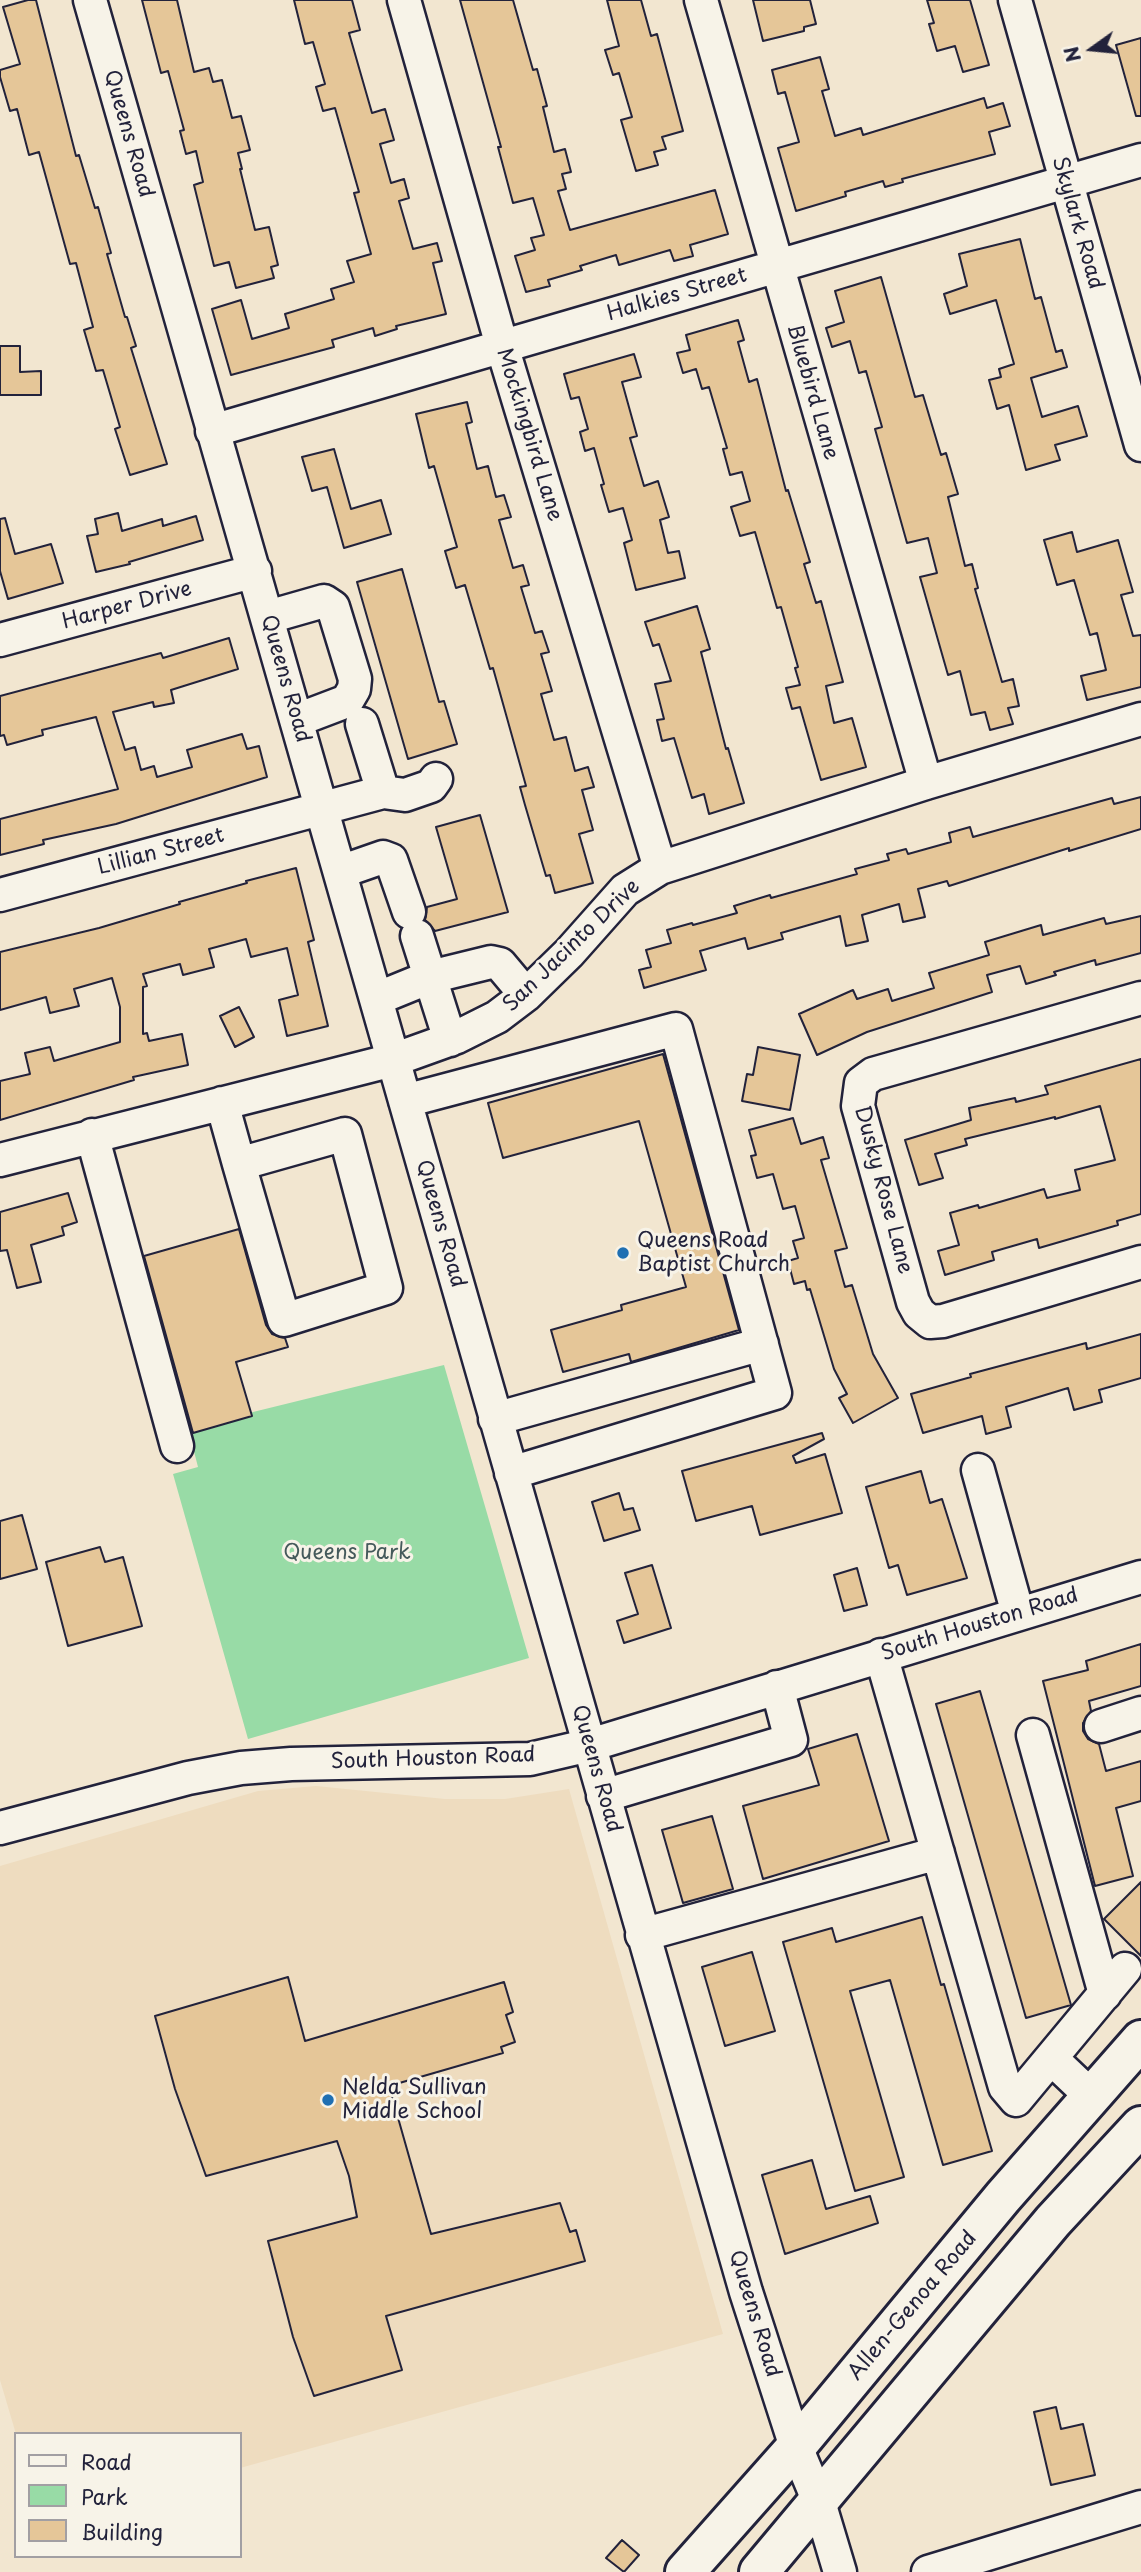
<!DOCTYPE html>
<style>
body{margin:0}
#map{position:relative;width:1141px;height:2572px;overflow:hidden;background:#f2e6d0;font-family:"Playpen Sans",sans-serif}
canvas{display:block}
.legend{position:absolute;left:14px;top:2432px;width:228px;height:126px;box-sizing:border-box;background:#f7f3e8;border:2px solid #a29fa3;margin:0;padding:9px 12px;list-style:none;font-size:21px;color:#22223b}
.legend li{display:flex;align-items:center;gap:14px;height:35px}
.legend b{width:35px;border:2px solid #a29fa3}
.north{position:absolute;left:1057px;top:14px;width:70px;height:70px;-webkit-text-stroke:5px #f7f3e8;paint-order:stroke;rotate:255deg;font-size:19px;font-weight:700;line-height:28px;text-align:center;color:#22223b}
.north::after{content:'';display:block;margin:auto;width:24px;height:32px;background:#22223b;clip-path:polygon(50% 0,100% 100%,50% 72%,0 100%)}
</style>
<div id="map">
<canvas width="1141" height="2572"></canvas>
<ul class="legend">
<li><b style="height:9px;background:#f7f3e8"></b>Road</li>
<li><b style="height:19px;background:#98dba6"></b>Park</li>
<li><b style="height:19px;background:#e5c698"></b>Building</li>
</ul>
<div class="north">N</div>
</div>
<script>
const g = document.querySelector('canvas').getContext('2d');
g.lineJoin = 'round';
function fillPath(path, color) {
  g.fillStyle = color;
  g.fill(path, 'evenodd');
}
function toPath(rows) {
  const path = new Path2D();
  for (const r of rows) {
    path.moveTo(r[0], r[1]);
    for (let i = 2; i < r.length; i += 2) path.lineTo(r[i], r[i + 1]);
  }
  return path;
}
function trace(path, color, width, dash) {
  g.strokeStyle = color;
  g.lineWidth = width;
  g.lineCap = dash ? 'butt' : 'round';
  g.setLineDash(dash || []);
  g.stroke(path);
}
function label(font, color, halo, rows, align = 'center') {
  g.font = font + ' "Playpen Sans",sans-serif';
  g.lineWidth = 6;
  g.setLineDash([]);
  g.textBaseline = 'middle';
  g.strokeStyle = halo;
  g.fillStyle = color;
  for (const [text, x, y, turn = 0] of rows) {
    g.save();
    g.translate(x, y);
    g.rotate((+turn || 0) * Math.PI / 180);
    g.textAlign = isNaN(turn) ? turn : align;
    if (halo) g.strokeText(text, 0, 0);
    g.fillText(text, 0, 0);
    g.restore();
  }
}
const built = toPath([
 [316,1786,445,1799,505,1799,569,1789,723,2334,240,2468,240,2434,16,2434,0,2380,0,1866,258,1791]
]);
const green = toPath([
 [444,1365,529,1658,248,1739,173,1474,198,1467,188,1428]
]);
const building = toPath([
 [28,0,36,0,76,156,79,155,95,208,98,207,111,253,107,254,125,317,127,317,136,346,131,348,167,464,130,475,115,429,120,427,103,370,96,371,84,330,93,327,76,263,70,264,39,152,29,155,17,109,10,111,0,77,0,70,20,64,3,7,28,0],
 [142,0,177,0,194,72,209,68,213,82,222,80,232,118,241,116,250,150,238,153,242,169,240,169,255,230,269,227,278,265,271,267,274,278,236,288,229,262,214,266,194,185,203,182,196,151,186,154,180,131,184,130,168,71,161,73,142,0],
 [294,0,352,0,360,30,349,33,372,113,385,109,394,140,380,144,391,183,404,179,409,198,399,201,413,249,437,243,442,261,433,263,446,314,396,326,397,329,375,336,373,328,332,340,334,347,231,375,212,309,241,300,252,339,289,328,285,314,334,299,331,289,354,282,347,261,371,254,354,193,359,192,335,108,323,111,316,87,325,84,313,42,305,44,294,0],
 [460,0,513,0,533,70,537,69,547,106,543,107,554,152,565,149,571,172,562,174,566,189,558,191,570,230,715,190,728,234,690,245,693,256,674,261,670,250,619,265,616,255,580,266,582,270,548,280,550,286,526,292,515,256,535,250,531,238,544,235,533,198,513,203,498,147,501,147,460,0],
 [607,0,641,0,651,36,657,34,683,131,662,137,666,149,654,152,658,165,636,171,621,120,632,117,619,73,613,75,605,50,619,46,607,0],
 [753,0,810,0,816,24,804,27,804,31,763,41,753,0],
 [927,0,970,0,989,65,963,72,955,46,937,51,929,24,934,23,927,0],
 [1141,38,1141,116,1136,116,1116,45,1141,38],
 [820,57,829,89,822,91,835,136,861,128,863,135,984,98,987,108,1003,103,1010,126,989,132,995,154,902,179,903,182,885,187,883,181,845,192,846,196,796,211,778,148,799,142,785,92,778,94,772,70,820,57],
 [1020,239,1035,299,1041,297,1056,352,1062,350,1067,367,1031,378,1042,417,1078,406,1087,436,1055,445,1060,460,1026,470,1009,405,997,409,989,380,1001,377,999,369,1014,364,996,300,950,314,944,294,967,286,959,254,1020,239],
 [881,277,915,397,923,395,941,455,946,453,958,494,948,497,965,566,972,564,978,588,975,589,1002,682,1013,679,1019,706,1008,708,1013,724,990,730,985,712,971,715,960,671,948,675,920,577,937,573,928,538,907,543,875,429,882,427,866,371,859,373,850,341,832,347,826,328,844,322,835,291,881,277],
 [738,320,744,340,738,342,749,382,757,379,786,491,788,490,810,562,804,564,816,603,821,601,843,682,826,686,834,723,852,718,866,767,821,780,800,707,792,709,786,688,800,685,795,668,798,667,781,607,777,608,755,532,740,536,731,507,750,501,742,472,730,475,723,449,727,448,709,387,702,389,696,369,683,373,677,353,690,350,686,335,738,320],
 [0,346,20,346,20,372,41,371,41,395,0,395,0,346],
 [634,354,641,377,622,382,637,436,630,438,644,486,658,481,669,517,660,520,668,553,679,551,685,578,636,590,624,543,632,540,623,508,609,512,601,485,604,484,594,448,585,451,580,432,588,429,579,397,571,399,564,374,634,354],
 [467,402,472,422,466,424,477,469,488,466,496,497,504,495,511,517,499,520,513,568,523,565,529,585,521,587,535,633,542,631,549,652,541,654,552,691,541,694,554,740,566,737,575,771,588,767,594,787,582,790,593,830,579,834,593,883,555,893,550,875,546,876,525,805,520,787,526,786,493,668,490,669,465,585,456,588,445,551,457,547,434,466,429,468,416,414,467,402],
 [334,449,351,509,381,500,391,534,344,548,327,487,312,491,302,457,334,449],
 [118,513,122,531,162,519,163,526,196,516,203,540,129,562,130,564,96,572,87,536,98,534,95,519,118,513],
 [5,518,15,554,51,544,63,583,8,599,0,571,0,519,5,518],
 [1072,532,1077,552,1118,540,1133,592,1121,595,1133,636,1141,635,1141,687,1087,700,1081,676,1106,670,1097,633,1090,635,1074,580,1057,585,1044,540,1072,532],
 [402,569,439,702,444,701,457,744,408,759,357,582,402,569],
 [697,606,710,649,701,652,726,749,728,748,744,803,709,814,704,794,692,798,674,738,662,741,657,720,664,719,655,684,671,681,659,644,653,646,645,622,697,606],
 [229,638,238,669,171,690,174,703,154,707,153,702,113,712,125,750,135,747,141,770,154,766,157,777,192,767,187,750,242,734,247,749,259,746,267,777,116,824,43,840,44,844,0,855,0,819,118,789,96,717,42,730,43,735,7,745,4,735,0,736,0,696,161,653,163,658,229,638],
 [1141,797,1141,829,1069,851,1069,848,949,886,947,881,918,889,925,917,903,922,899,904,862,915,868,941,846,946,840,916,781,933,783,939,748,949,745,938,700,951,706,970,644,988,639,970,651,967,646,950,671,943,667,930,692,923,693,925,737,913,734,906,770,895,771,898,857,874,855,869,889,860,887,854,906,849,908,854,951,842,949,833,970,827,973,837,1112,798,1114,804,1141,797],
 [480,815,508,912,435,931,425,920,427,907,457,899,436,827,480,815],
 [296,868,314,940,308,942,328,1026,287,1036,279,1000,298,995,287,948,251,957,246,939,209,949,214,967,183,975,180,964,143,974,147,986,143,987,143,1034,147,1033,149,1041,182,1034,188,1065,133,1077,134,1080,0,1120,0,1081,30,1074,25,1053,50,1047,54,1061,120,1042,120,1007,112,978,74,989,79,1006,50,1013,46,997,0,1010,0,952,99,928,180,904,179,902,247,883,246,881,296,868],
 [1141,916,1141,953,1096,965,1095,960,1054,972,1056,975,1026,984,1020,966,987,975,992,992,867,1032,817,1055,799,1014,853,990,857,999,888,989,892,1001,934,988,929,973,989,955,985,942,1041,925,1043,935,1104,918,1106,924,1141,916],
 [239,1007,254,1037,235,1047,220,1016,239,1007],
 [758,1047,800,1055,790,1110,742,1101,747,1074,753,1075,758,1047],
 [663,1054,739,1330,631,1362,629,1354,563,1372,551,1330,622,1310,621,1305,686,1287,639,1121,503,1158,488,1103,663,1054],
 [1141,1059,1141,1214,1117,1221,1118,1225,1039,1248,1037,1239,992,1252,994,1260,945,1275,938,1251,959,1245,950,1213,978,1205,979,1208,1044,1189,1047,1198,1080,1190,1075,1170,1115,1160,1100,1106,1055,1119,1055,1117,965,1139,967,1145,935,1154,943,1178,919,1185,905,1140,971,1120,969,1108,1015,1098,1016,1102,1048,1094,1045,1086,1141,1059],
 [793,1118,801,1144,823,1137,829,1158,821,1160,847,1248,835,1251,845,1287,852,1285,873,1354,898,1398,853,1423,839,1398,847,1394,834,1369,810,1289,807,1290,805,1281,794,1284,788,1261,798,1258,793,1241,804,1238,795,1206,783,1209,773,1174,757,1178,751,1156,756,1155,749,1130,793,1118],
 [68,1193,77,1222,62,1227,64,1235,31,1245,41,1282,17,1288,7,1250,0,1251,0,1212,68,1193],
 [239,1229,266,1325,272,1334,285,1338,288,1347,236,1362,252,1416,193,1433,144,1256,239,1229],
 [1141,1334,1141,1378,1099,1390,1102,1402,1074,1410,1068,1388,1006,1407,1011,1427,986,1434,982,1416,923,1433,911,1394,971,1377,970,1374,1086,1343,1087,1349,1141,1334],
 [822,1433,824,1439,793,1456,796,1463,825,1454,842,1513,760,1535,752,1506,696,1521,682,1471,822,1433],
 [921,1471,930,1503,942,1499,967,1578,907,1595,898,1565,889,1568,866,1487,921,1471],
 [619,1493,624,1510,633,1508,640,1530,604,1541,592,1502,619,1493],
 [22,1515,37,1569,0,1579,0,1521,22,1515],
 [100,1547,105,1562,123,1557,142,1626,68,1646,46,1562,100,1547],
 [652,1565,671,1628,624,1643,617,1621,638,1614,625,1573,652,1565],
 [857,1568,867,1605,844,1611,834,1575,857,1568],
 [1141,1644,1141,1686,1089,1701,1091,1711,1083,1723,1083,1731,1088,1739,1099,1744,1106,1771,1141,1761,1141,1801,1116,1808,1133,1876,1095,1886,1043,1681,1088,1670,1086,1661,1141,1644],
 [980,1691,1071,2005,1026,2018,936,1704,980,1691],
 [857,1734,889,1841,763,1879,743,1806,819,1785,808,1749,857,1734],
 [712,1816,733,1889,683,1903,662,1830,712,1816],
 [1141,1882,1141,1956,1104,1919,1141,1882],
 [922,1917,941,1985,944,1984,992,2151,943,2165,890,1980,850,1991,904,2177,855,2191,783,1942,832,1928,836,1942,922,1917],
 [752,1952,775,2031,725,2046,702,1967,752,1952],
 [288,1977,305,2041,504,1982,513,2012,506,2015,515,2042,501,2047,503,2053,389,2086,431,2234,560,2203,570,2232,576,2230,585,2261,386,2316,402,2370,314,2396,293,2337,268,2241,357,2217,349,2176,337,2141,206,2176,175,2089,155,2016,288,1977],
 [812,2160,826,2209,870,2196,878,2223,785,2254,762,2175,812,2160],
 [1056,2407,1061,2429,1083,2424,1095,2475,1051,2485,1034,2412,1056,2407],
 [622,2540,639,2555,624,2572,606,2558,622,2540]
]);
const minor = toPath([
 [90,0,746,2292,796,2447,819,2502,840,2572],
 [404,0,502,346,660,868],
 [701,0,926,783],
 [1015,0,1141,445],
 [212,431,1141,160],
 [268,617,324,601,333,607,355,679,354,689,347,701,297,720],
 [0,640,255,571],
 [362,724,383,792],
 [340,872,383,857,391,860,409,912],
 [0,895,383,792,405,795,431,786,436,779],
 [417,936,450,1040],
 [1141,998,873,1074,861,1083,858,1106,913,1302,919,1313,930,1322,943,1321,1141,1262],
 [376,999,430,977,491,962,500,964,526,995],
 [405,1101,676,1029,775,1393,511,1473],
 [222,1103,239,1164,284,1320,386,1288,345,1134,239,1164],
 [92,1135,177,1446],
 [0,1160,393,1060,457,1037,497,1017,526,995,569,953,625,890,660,868,926,783,1141,719],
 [495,1419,762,1344],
 [978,1470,1018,1614],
 [881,1655,1005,2087,1016,2100,1125,1969],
 [1101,1726,1141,1713],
 [1033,1735,1105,1994],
 [603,1796,791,1740,777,1687],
 [0,1828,188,1778,241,1768,291,1764,530,1759,590,1745,1141,1577],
 [642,1935,938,1853],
 [1052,2059,1091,2096],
 [928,2572,1141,2507]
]);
const major = toPath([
 [685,2572,796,2447,1003,2197,1141,2040],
 [759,2572,1053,2221,1141,2126]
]);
const markers = [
 [623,1253,7,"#1f6fb2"],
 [328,2100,7,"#1f6fb2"]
];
const streetNames = [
 ["Queens Road",128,134,74],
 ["Skylark Road",1077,223,74],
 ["Halkies Street",677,295,-16],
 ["Bluebird Lane",812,392,74],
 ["Mockingbird Lane",529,435,73],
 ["Harper Drive",127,606,-15],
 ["Queens Road",285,679,74],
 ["Lillian Street",161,852,-15],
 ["San Jacinto Drive",572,946,-44],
 ["Dusky Rose Lane",883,1190,75],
 ["Queens Road",440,1224,74],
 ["South Houston Road",980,1625,-17],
 ["South Houston Road",433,1759,-2],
 ["Queens Road",596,1769,74],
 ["Allen-Genoa Road",913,2306,-50],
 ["Queens Road",754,2314,73]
];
const poiNames = [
 ["Queens Road",637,1241],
 ["Baptist Church",637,1265],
 ["Nelda Sullivan",342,2088],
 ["Middle School",342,2112]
];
const parkNames = [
 ["Queens Park",347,1553]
];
fillPath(built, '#eedcbf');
fillPath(green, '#98dba6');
fillPath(building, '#e5c698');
trace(building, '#22223b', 2);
trace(minor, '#22223b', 37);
trace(major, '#22223b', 44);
trace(minor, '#f7f3e8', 32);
trace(major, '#f7f3e8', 38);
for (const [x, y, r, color] of markers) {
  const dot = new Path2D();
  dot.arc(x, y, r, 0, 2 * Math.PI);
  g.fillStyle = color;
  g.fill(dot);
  trace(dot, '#f7f3e8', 2.5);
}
label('21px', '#22223b', '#f7f3e8', streetNames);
label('21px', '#22223b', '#f7f3e8', poiNames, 'left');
label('21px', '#455a5b', '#f7f3e8', parkNames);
</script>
